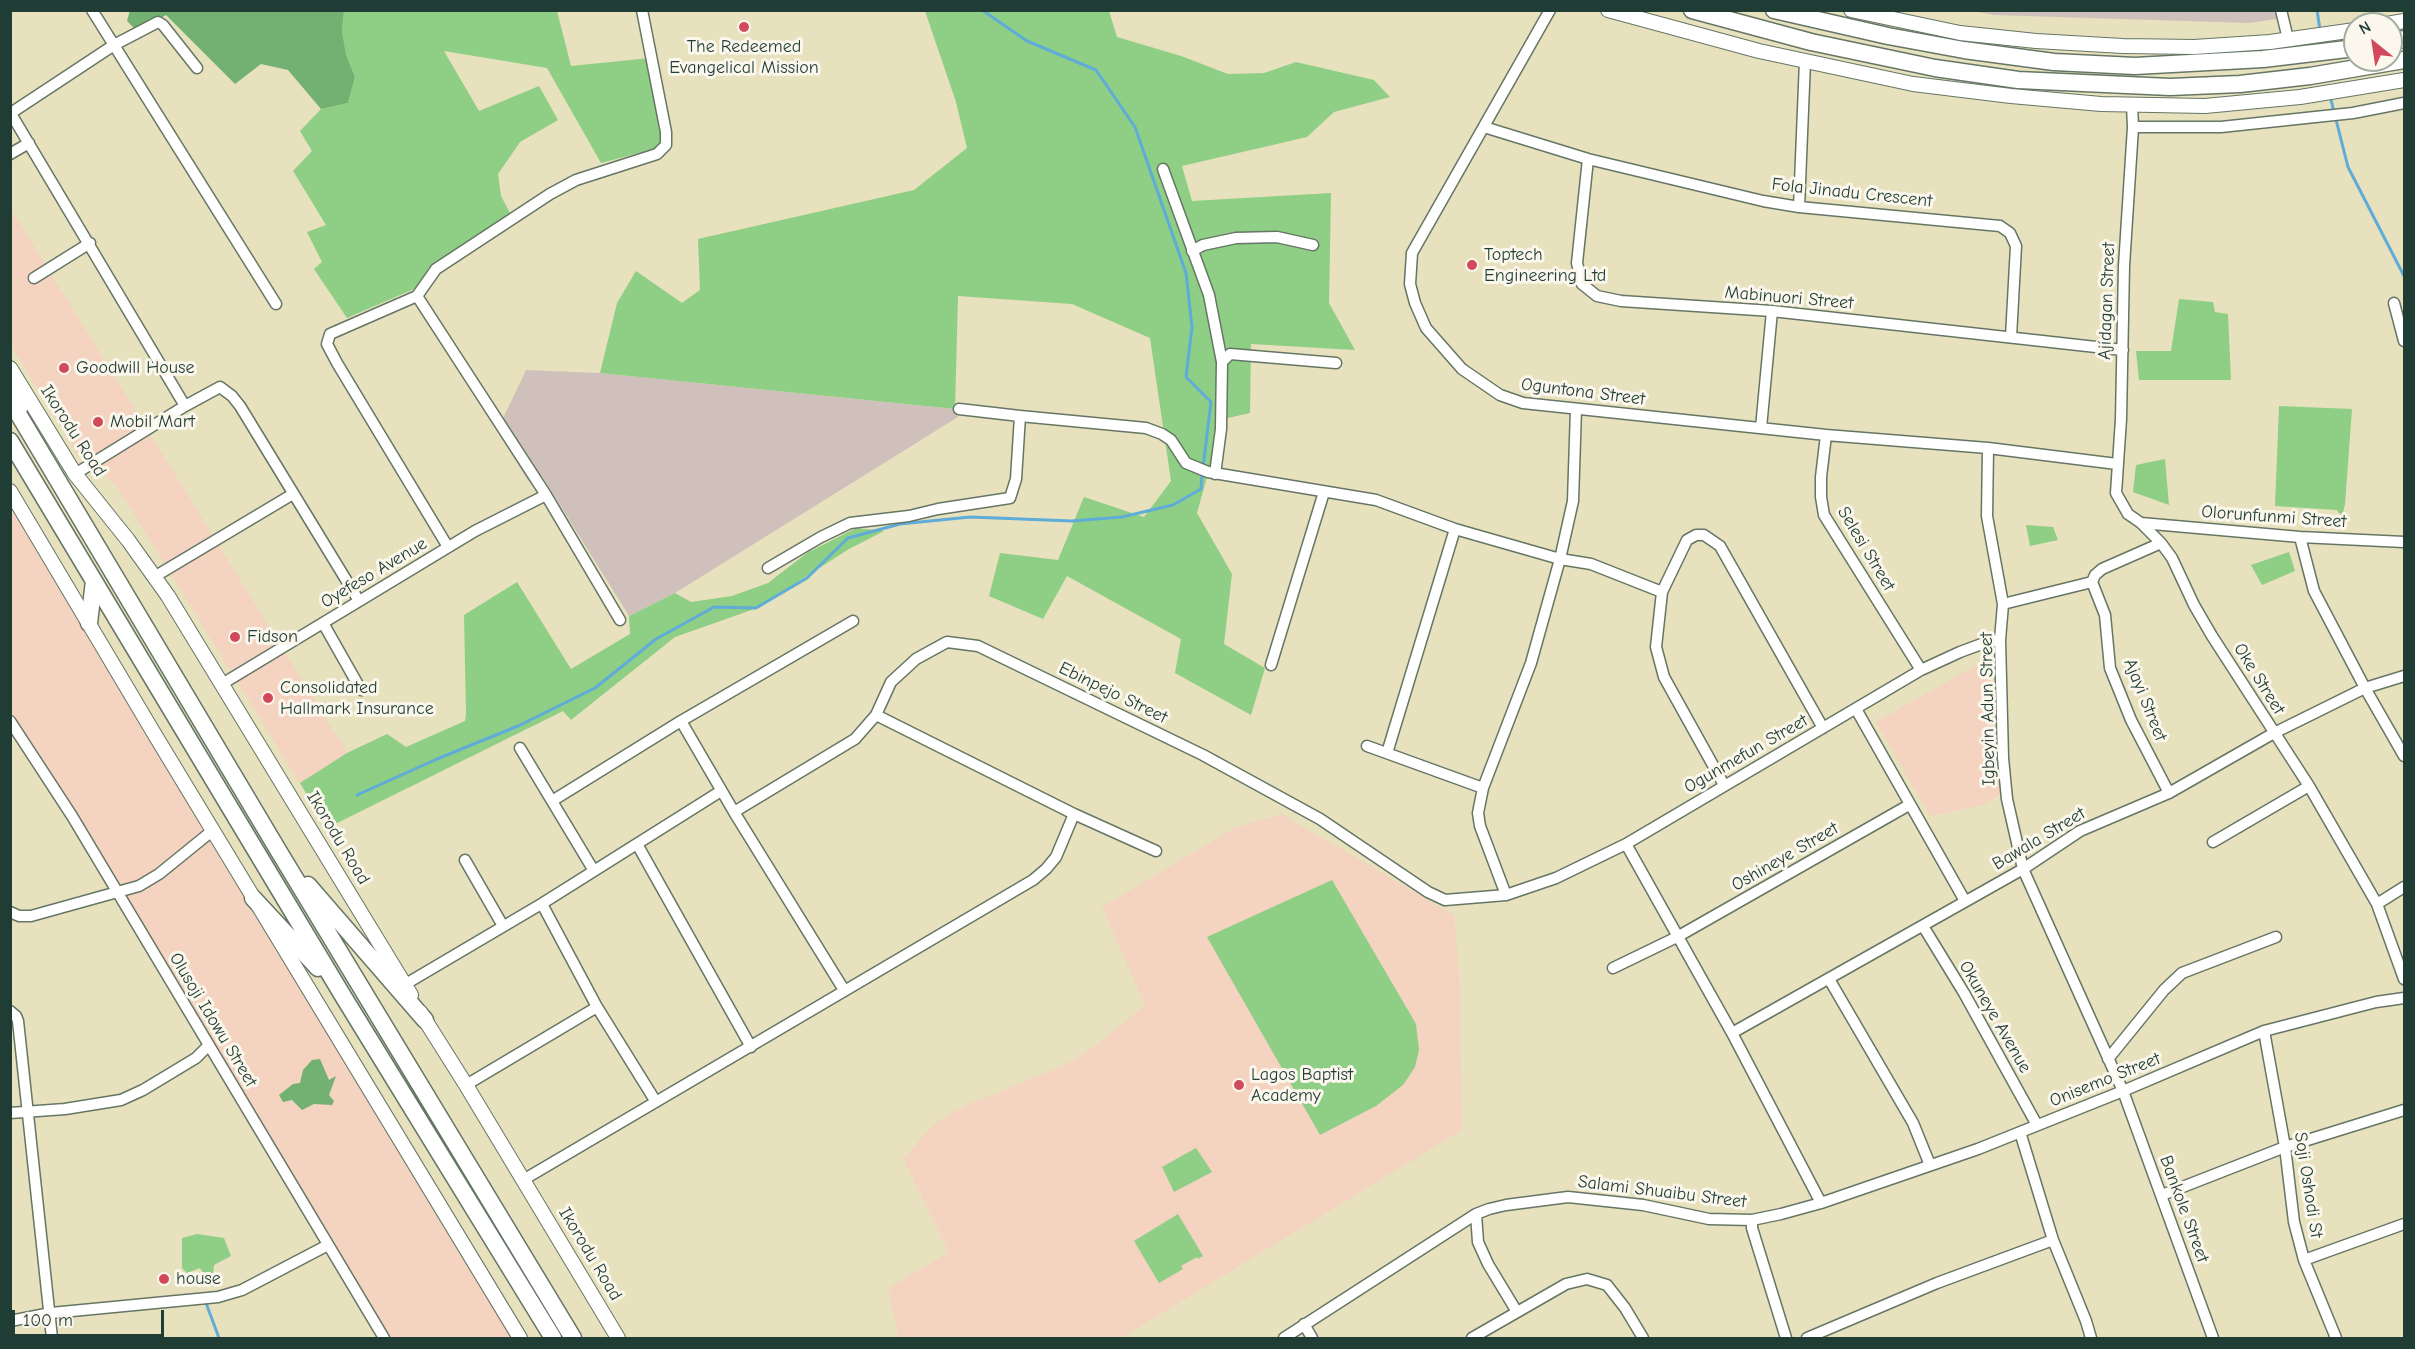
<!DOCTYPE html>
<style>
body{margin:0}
#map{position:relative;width:2415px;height:1349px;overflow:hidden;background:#e7e1bd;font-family:"Comic Neue",sans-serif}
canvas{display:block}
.frame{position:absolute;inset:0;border:12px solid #1f3d34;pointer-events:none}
.north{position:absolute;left:2343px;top:12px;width:60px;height:60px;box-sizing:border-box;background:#fbf7ec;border:2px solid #a3ada2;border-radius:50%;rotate:330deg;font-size:16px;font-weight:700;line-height:24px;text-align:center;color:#1f3d34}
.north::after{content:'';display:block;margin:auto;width:21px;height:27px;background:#d1495b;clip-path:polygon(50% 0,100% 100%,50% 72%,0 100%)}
.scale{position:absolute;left:12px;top:1310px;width:152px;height:27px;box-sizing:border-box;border:3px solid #1f3d34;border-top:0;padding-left:8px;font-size:18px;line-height:21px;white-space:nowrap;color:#1f3d34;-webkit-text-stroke:4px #fbf7ec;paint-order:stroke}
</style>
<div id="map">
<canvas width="2415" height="1349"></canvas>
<div class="frame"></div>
<div class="north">N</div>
<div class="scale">100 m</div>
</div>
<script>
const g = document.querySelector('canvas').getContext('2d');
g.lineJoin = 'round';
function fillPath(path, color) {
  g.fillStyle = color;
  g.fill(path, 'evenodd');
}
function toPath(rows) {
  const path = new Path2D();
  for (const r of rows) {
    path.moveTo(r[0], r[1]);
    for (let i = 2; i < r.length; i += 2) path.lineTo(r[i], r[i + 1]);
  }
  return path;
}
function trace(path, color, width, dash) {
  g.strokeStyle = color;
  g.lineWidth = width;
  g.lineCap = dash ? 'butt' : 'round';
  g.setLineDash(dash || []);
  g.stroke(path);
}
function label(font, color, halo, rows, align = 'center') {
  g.font = font + ' "Comic Neue",sans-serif';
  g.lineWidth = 6;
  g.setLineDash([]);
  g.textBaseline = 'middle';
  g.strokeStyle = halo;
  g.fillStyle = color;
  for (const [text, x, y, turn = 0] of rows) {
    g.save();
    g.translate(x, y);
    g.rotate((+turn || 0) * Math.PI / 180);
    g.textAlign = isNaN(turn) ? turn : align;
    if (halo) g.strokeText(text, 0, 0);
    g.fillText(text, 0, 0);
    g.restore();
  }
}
const built = toPath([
 [11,209,347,753,300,783,116,485,77,454,11,345],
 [11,499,366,1091,512,1338,382,1338,11,721],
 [1989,658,1996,766,2000,794,1986,804,1930,816,1876,722],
 [1281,814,1454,915,1459,974,1462,1130,1121,1338,897,1338,897,1326,888,1288,948,1253,946,1246,903,1159,935,1123,967,1105,1067,1064,1094,1047,1145,1005,1102,907,1234,828]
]);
const industrial = toPath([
 [2281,10,2283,18,2249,23,1994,15,1972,11],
 [526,370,600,373,955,409,958,417,675,593,629,616,542,476,529,482,497,431]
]);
const green = toPath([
 [344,11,557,11,571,66,650,58,665,146,601,163,547,68,444,51,479,111,539,86,558,120,520,142,498,174,501,196,511,215,429,267,421,286,347,318,314,269,322,262,307,232,326,225,293,171,312,151,300,131,321,109,348,103,355,77,346,54,342,31],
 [925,11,1109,11,1117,37,1181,56,1228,74,1264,73,1296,62,1374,80,1390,97,1334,112,1307,137,1182,166,1192,201,1331,193,1329,303,1355,350,1251,344,1250,413,1223,419,1197,513,1232,574,1224,644,1265,668,1251,715,1175,673,1181,639,1067,576,1043,619,989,596,1000,553,1058,560,1084,497,1144,517,1171,481,1150,338,1072,304,958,296,955,409,600,373,617,303,636,271,682,303,700,290,698,239,914,190,967,148,956,102],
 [2179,299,2213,302,2215,312,2228,314,2231,380,2139,380,2136,351,2171,351],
 [2279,406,2352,409,2345,504,2342,517,2337,510,2275,506],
 [2165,459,2169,505,2133,492,2136,465],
 [2026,525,2053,527,2058,540,2030,546],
 [856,528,884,531,849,549,757,608,675,637,571,720,563,711,327,828,300,783,347,753,387,734,406,747,465,721,466,714,464,615,517,582,571,669,630,634,629,616,675,593,691,602,732,596,768,583,807,553],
 [2289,552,2295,571,2262,585,2251,565],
 [1332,880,1416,1024,1419,1050,1415,1067,1403,1085,1376,1106,1320,1135,1207,937],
 [1196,1148,1212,1172,1174,1192,1162,1167],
 [1178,1214,1203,1256,1198,1259,1197,1257,1181,1266,1183,1269,1159,1283,1134,1241],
 [197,1234,224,1238,231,1256,214,1265,212,1287,200,1268,187,1273,182,1268,182,1238]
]);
const forest = toPath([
 [130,10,344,11,342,31,346,54,355,77,348,103,321,109,288,70,261,64,235,84,166,15,138,32,127,21],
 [320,1059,329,1080,336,1076,329,1095,334,1101,332,1105,314,1104,302,1110,292,1100,283,1102,279,1095,293,1084,300,1083,303,1070,312,1060]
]);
const stream = toPath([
 [982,10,1027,41,1096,70,1135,127,1186,273,1192,327,1186,377,1211,402,1203,467],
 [2317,10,2320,30],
 [2330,96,2348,167,2404,276],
 [357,795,437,759,518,726,595,688,656,639,714,607,756,608,807,578,848,538,900,524,970,517,1072,521,1122,517,1173,505,1201,489,1202,474],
 [206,1303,219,1338]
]);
const minor = toPath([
 [92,10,276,304],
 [1550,10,1412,253,1410,284,1415,303,1426,328,1462,369,1500,395,1523,403,1826,435,1988,448,2117,464],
 [2281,10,2288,39],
 [2132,105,2133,127,2124,266,2121,419,2116,493,2128,514,2141,523,2161,543,2172,558,2194,605,2212,636,2309,786,2377,904],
 [10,112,185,406],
 [11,113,114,45,158,22,163,25,197,68],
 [1484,127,1588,159,1763,201,1799,207,2000,226,2010,233,2016,246,2011,337],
 [2133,127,2221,127,2353,113,2404,103],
 [10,154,29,143],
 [1588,159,1577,263,1582,284,1597,296,1621,301,1772,311,2123,350],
 [1163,169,1209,295,1222,362],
 [1799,207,1805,61],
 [1192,251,1203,245,1236,238,1277,237,1313,245],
 [34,278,90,243],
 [417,296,546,495,620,620],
 [2394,303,2404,341],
 [959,409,1020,416],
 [1761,428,1772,311],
 [1826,435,1821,477,1821,497,1824,515,1921,670],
 [1988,448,1987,516,2003,604,2000,640,2003,758,2007,799,2023,869,2123,1091,2213,1338],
 [75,474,185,406,220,387,232,396,240,406,359,601],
 [1215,474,1221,429,1222,362,1230,354,1336,363],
 [2141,523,2300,537,2404,542],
 [2300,537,2314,591,2365,688,2404,756],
 [448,547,337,363,327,344,330,334,417,296,436,269,550,194,576,180,657,154,666,145,666,132,642,10],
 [768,568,821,537,850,523,909,516,938,509,1010,498,1016,479,1020,416,1146,428,1162,434,1171,440,1186,463,1208,472,1376,500,1455,529,1560,559,1591,564,1662,592],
 [154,577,293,494],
 [2092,582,2105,615,2110,668,2131,720,2169,793],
 [2003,604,2092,582,2095,575,2102,569,2161,543],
 [323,623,361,690],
 [1271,665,1324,492],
 [222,684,475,531,546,495],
 [1856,709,1965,901],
 [876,715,1074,814,1156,851],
 [10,721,72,816,384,1338],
 [681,721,734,812,844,990],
 [1367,746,1483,788],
 [520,748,594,871],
 [1387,753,1455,529],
 [1724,785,1664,677,1656,647,1662,592,1687,540,1696,535,1704,535,1720,546,1823,728],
 [552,801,681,721,853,621],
 [734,812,855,739,876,715,891,682,916,659,947,642,978,646,1203,755,1320,819,1428,892,1445,900,1506,895,1556,878,1626,844,1921,670,1960,652,1987,642,2000,640],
 [2213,842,2309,786],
 [637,844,751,1047],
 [1626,844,1732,1033,1821,1203],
 [465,860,503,926],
 [2404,887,2377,904,2404,979],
 [1506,895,1480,826,1478,813,1483,788,1531,663,1560,559,1573,501,1576,409],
 [542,904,597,1007,656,1102],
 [10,912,19,916,31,916,139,886,159,874,212,831],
 [1923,926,1964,993,2037,1125],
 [1613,968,1677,937,1909,805],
 [1829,979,1913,1123,1930,1165],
 [404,985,543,903,721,791],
 [10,1011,16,1016,18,1021,52,1338],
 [2264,1031,2285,1147,2294,1222,2304,1260,2336,1338],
 [1732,1033,2023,869,2080,831,2169,793,2274,733,2365,688,2404,676],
 [2108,1059,2164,990,2182,973,2276,937],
 [466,1085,597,1007],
 [10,1113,65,1109,121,1100,143,1090,196,1058,209,1045],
 [2020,1132,2053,1240,2086,1321,2091,1338],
 [523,1180,1033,880,1046,869,1056,857,1074,814],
 [2162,1195,2285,1147,2404,1110],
 [1476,1214,1478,1242,1488,1264,1517,1312],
 [1752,1220,1752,1228,1786,1338],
 [2304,1260,2404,1224],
 [10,1321,51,1313,218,1297,242,1290,328,1245],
 [1304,1324,1312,1338],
 [1284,1338,1476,1214,1489,1209,1506,1205,1568,1197,1643,1205,1709,1219,1752,1220,1781,1214,1821,1203,1978,1149,2123,1091,2264,1031,2376,1002,2404,998],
 [1472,1338,1566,1284,1587,1279,1607,1285,1625,1308,1643,1338],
 [1807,1338,1937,1283,2053,1240]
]);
const major = toPath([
 [1608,10,1759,51,1913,84,2011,96,2101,104,2205,106,2300,97,2404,80],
 [1851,10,1960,33,2036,41,2123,46,2194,47,2270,42,2355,30],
 [2387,24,2404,21],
 [10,368,75,474,128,540,168,596,411,995],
 [10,491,155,735,520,1338],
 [420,1012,466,1085,618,1338]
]);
const highway = toPath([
 [1692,10,1811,42,1935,68,2018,80,2170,87,2240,84,2310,76,2404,60],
 [1774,10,1888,36,1964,50,2054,62,2135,66,2263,59,2355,48],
 [2391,42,2404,39],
 [10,383,19,409],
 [10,400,278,850,573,1338],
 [10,441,343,996,553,1338],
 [89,623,94,581],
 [308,885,425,1020],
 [253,898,318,968]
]);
const markers = [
 [744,27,6,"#d1495b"],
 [1472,265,6,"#d1495b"],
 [64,368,6,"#d1495b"],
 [98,422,6,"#d1495b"],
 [235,637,6,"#d1495b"],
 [268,698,6,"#d1495b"],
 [1239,1085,6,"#d1495b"],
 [164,1279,6,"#d1495b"]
];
const poiNames = [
 ["The Redeemed",744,47,"center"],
 ["Evangelical Mission",744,68,"center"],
 ["Toptech",1484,255],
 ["Engineering Ltd",1484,276],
 ["Goodwill House",76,368],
 ["Mobil Mart",110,422],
 ["Fidson",247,637],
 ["Consolidated",280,688],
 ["Hallmark Insurance",280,709],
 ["Lagos Baptist",1251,1075],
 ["Academy",1251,1096],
 ["house",176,1279]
];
const streetNames = [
 ["Fola Jinadu Crescent",1852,193,6],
 ["Mabinuori Street",1789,298,5],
 ["Ajidagan Street",2107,301,-88],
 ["Oguntona Street",1583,392,7],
 ["Ikorodu Road",73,431,57],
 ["Olorunfunmi Street",2274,517,4],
 ["Selesi Street",1866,549,59],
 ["Oyefeso Avenue",374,573,-31],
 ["Oke Street",2259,679,58],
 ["Ebinpejo Street",1113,693,26],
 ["Ajayi Street",2145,700,68],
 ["Igbeyin Adun Street",1988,709,-91],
 ["Ogunmefun Street",1746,754,-30],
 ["Ikorodu Road",338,838,59],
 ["Bawala Street",2039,839,-31],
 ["Oshineye Street",1785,857,-30],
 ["Okuneye Avenue",1995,1017,60],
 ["Olusoji Idowu Street",213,1020,59],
 ["Onisemo Street",2105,1080,-22],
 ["Soji Oshodi St",2308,1185,81],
 ["Salami Shuaibu Street",1662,1192,7],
 ["Bankole Street",2184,1209,70],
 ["Ikorodu Road",590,1254,59]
];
fillPath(built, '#f4d3c0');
fillPath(industrial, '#d0c0bc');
fillPath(green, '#8ece85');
fillPath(forest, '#72b172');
trace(stream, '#5facd8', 3);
trace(minor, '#657664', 13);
trace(major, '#657664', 16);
trace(highway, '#657664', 19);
trace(minor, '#fff', 10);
trace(major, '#fff', 14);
trace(highway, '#fff', 16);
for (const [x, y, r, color] of markers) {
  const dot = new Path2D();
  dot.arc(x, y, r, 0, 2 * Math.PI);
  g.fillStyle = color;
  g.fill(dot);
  trace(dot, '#fbf7ec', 2);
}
label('18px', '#1f3d34', '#fbf7ec', poiNames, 'left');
label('18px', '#1f3d34', '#fbf7ec', streetNames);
</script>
